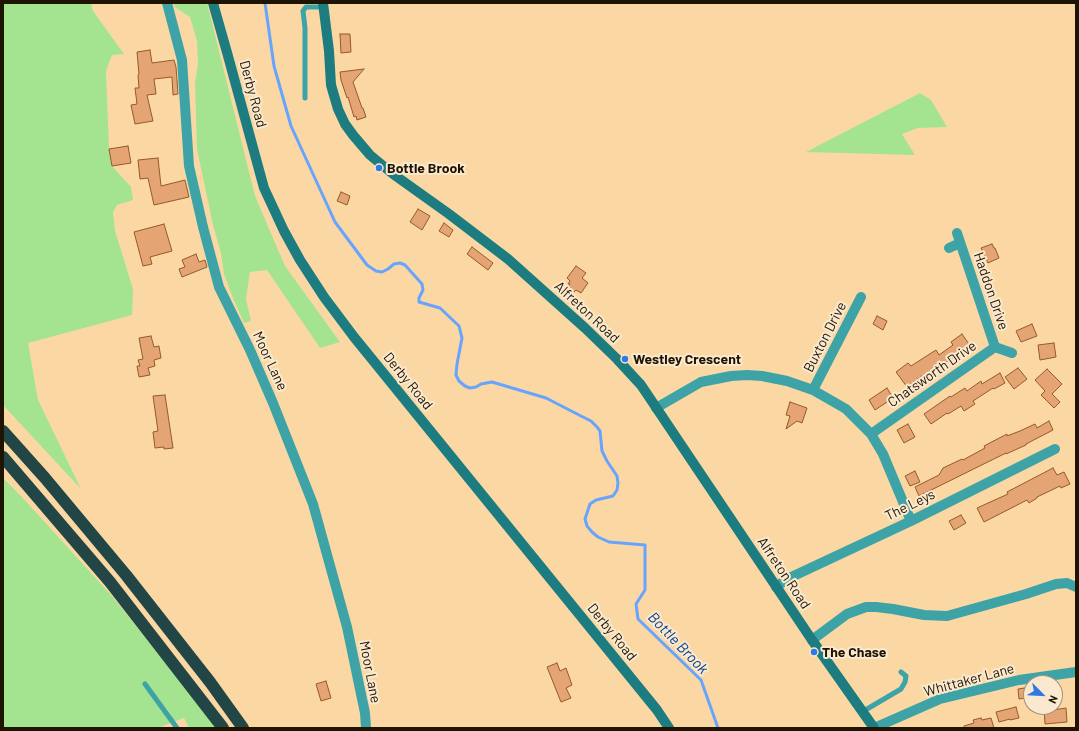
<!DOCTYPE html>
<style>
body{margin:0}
#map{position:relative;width:1079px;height:731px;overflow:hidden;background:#fbd8a3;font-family:Barlow,sans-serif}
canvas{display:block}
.frame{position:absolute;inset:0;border:4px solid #1f1301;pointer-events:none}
.north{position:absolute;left:1023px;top:675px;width:40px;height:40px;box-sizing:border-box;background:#fae9ce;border:1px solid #a2937c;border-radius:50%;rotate:114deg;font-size:11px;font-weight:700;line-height:16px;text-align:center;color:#1f1301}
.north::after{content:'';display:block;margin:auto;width:14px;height:18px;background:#2e79e5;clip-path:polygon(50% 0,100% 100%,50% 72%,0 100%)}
</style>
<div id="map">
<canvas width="1079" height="731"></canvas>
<div class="frame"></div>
<div class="north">N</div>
</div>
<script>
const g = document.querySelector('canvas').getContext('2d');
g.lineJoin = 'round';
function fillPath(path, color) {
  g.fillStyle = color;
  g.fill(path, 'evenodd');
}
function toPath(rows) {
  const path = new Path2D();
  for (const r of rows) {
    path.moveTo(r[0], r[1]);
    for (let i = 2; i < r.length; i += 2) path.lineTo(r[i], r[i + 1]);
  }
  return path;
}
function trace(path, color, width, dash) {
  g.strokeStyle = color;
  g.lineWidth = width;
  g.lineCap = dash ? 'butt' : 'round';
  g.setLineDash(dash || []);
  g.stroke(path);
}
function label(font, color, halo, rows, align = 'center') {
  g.font = font + ' Barlow,sans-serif';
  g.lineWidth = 4;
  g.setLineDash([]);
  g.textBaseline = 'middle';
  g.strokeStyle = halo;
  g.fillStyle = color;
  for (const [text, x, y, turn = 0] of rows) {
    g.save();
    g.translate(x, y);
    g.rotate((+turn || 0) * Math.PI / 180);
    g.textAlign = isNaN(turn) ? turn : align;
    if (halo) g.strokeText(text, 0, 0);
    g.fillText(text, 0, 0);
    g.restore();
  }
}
const green = toPath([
 [3,3,91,3,93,11,124,54,112,55,106,71,109,149,112,166,131,187,133,200,117,205,113,212,115,231,133,289,132,315,28,343,38,400,81,489,3,405],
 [173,3,207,3,255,196,285,266,340,342,320,348,267,270,250,272,246,299,251,321,244,323,233,298,224,274,221,253,213,225,197,149,195,83,198,64,197,41,190,17,175,7],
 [920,93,931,100,947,127,918,128,902,134,915,155,806,152],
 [3,478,21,496,112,596,203,710,216,728,189,728,184,718,157,728,3,728]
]);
const stream = toPath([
 [265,3,274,66,291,126,335,222,367,265,376,271,382,272,388,269,394,264,400,263,405,265,422,284,423,290,419,298,419,302,440,308,459,326,462,338,457,364,456,375,459,381,465,386,470,388,476,387,481,384,492,382,546,398,581,416,591,421,597,427,600,431,602,451,607,461,617,476,618,483,617,490,613,496,596,500,590,504,585,519,587,526,592,532,598,537,609,542,645,545,645,590,636,604,638,619,701,680,718,728]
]);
const building = toPath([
 [340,34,350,34,351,52,341,53,340,34],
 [150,50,152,63,174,60,176,67,178,94,173,95,172,77,154,79,156,94,147,95,153,121,135,124,131,105,137,104,135,88,139,88,138,75,139,74,137,52,150,50],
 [364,69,353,82,362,108,363,108,366,117,357,120,356,116,354,117,348,97,347,98,341,80,340,72,364,69],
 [128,146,131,163,112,166,109,149,128,146],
 [158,158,161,186,185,180,189,197,154,205,148,178,140,179,138,160,158,158],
 [341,192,350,196,347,205,337,201,341,192],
 [418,209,430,216,422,230,410,222,418,209],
 [444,223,453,230,449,237,439,231,444,223],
 [164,224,172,251,150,257,152,264,143,266,134,232,164,224],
 [992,244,994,248,995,248,999,258,988,263,981,248,992,244],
 [472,247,493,263,488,270,467,254,472,247],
 [196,254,199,262,205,260,207,267,182,277,179,269,185,267,182,260,196,254],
 [576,266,586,273,582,278,588,283,581,293,576,290,574,292,568,287,570,284,568,284,570,281,567,278,576,266],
 [877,316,887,321,883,330,873,324,877,316],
 [1032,324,1037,336,1021,342,1016,331,1032,324],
 [962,334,971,347,924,376,923,375,907,387,896,372,908,363,911,366,936,350,939,355,953,345,951,342,962,334],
 [151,336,154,347,159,346,161,358,154,360,155,366,148,368,150,375,139,377,137,366,140,366,138,360,143,359,139,338,151,336],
 [1054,343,1056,357,1040,360,1038,345,1054,343],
 [1018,368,1027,379,1014,389,1005,377,1018,368],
 [1047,369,1062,384,1052,394,1060,402,1054,408,1041,395,1045,391,1035,380,1047,369],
 [1000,373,1005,383,994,389,993,388,973,401,975,404,964,411,961,406,948,414,947,413,931,424,924,414,950,396,951,397,965,388,967,391,981,381,982,384,1000,373],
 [887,388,893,398,875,410,869,400,887,388],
 [165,395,173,448,164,449,164,447,155,448,153,432,158,431,153,396,165,395],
 [790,402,807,408,802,423,797,421,786,429,790,416,786,415,790,402],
 [1049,421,1053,430,1026,444,1026,445,1006,454,1006,453,919,496,915,487,939,475,943,468,962,459,963,460,985,448,984,446,1007,434,1007,436,1020,431,1035,424,1037,428,1049,421],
 [908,424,915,437,904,443,897,430,908,424],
 [1053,468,1057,475,1064,472,1070,484,1061,488,1060,486,1037,497,1037,498,1029,503,1027,500,984,522,977,508,1008,494,1007,492,1053,468],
 [915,471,920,482,910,486,905,476,915,471],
 [961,515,966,523,954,530,949,521,961,515],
 [557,663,560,671,566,668,572,685,566,688,571,698,561,702,547,667,557,663],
 [326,681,331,698,321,701,316,684,326,681],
 [1031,687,1031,697,1019,699,1018,689,1031,687],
 [1016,707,1019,718,1010,720,1010,719,999,722,996,712,1016,707],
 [1052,707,1053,710,1066,708,1067,722,1045,724,1044,708,1052,707],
 [981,718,982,720,991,718,994,728,964,728,964,726,974,723,973,720,981,718]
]);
const lane = toPath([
 [305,98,305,28,303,11,306,7,324,7],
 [145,684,177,728],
 [862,712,901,689,905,682,906,676,901,672]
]);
const street = toPath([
 [167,3,182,60,189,166,203,227,219,287,250,350,273,403,313,504,347,627,365,713,366,728],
 [957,233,995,347],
 [949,248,960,243],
 [813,390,861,297],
 [656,408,701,382,731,376,747,375,762,376,787,381,813,390,846,409,871,434,883,454,911,521],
 [871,434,995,347,1012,353],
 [776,587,787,579,911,521,1055,449],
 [812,640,847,614,866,607,876,607,893,609,924,615,947,616,1026,594,1056,584,1067,583,1076,587],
 [874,728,940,699,1019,680,1076,672]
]);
const secondary = toPath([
 [213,3,228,56,264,188,284,231,300,260,324,297,354,337,657,710,669,728],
 [323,3,329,51,331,85,338,109,345,124,353,135,370,155,393,174,449,214,508,259,585,328,617,359,641,385,812,640,874,728]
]);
const highway = toPath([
 [3,431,45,478,126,575,210,682,243,728],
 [3,457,110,582,223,728]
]);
const markers = [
 [379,168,4,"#2e79e5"],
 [625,359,4,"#2e79e5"],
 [814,652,4,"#2e79e5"]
];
const streetNames = [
 ["Derby Road",253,94,75],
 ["Haddon Drive",991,291,71],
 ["Alfreton Road",587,312,43],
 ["Buxton Drive",825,337,-63],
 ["Moor Lane",270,361,65],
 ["Chatsworth Drive",932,374,-35],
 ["Derby Road",408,381,51],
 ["The Leys",910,505,-26],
 ["Alfreton Road",784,573,56],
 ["Derby Road",612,632,51],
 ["Moor Lane",370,672,79],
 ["Whittaker Lane",969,680,-15]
];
const poiNames = [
 ["Bottle Brook",387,168],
 ["Westley Crescent",633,359],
 ["The Chase",822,652]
];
const waterNames = [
 ["Bottle Brook",678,643,46]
];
fillPath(green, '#a4e490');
trace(stream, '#68a4fd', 3);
fillPath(building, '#e4a473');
trace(building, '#945a29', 1);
trace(lane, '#3da3a7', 5);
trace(street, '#3da3a7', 10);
trace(secondary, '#1c7c7f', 10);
trace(highway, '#224546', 12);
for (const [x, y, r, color] of markers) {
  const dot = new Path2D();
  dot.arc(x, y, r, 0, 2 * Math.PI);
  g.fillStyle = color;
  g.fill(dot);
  trace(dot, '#fae9ce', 1.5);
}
label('14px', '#1f1301', '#fae9ce', streetNames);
label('bold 14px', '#1f1301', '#fae9ce', poiNames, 'left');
label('italic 15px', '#033e8c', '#fae9ce', waterNames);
</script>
